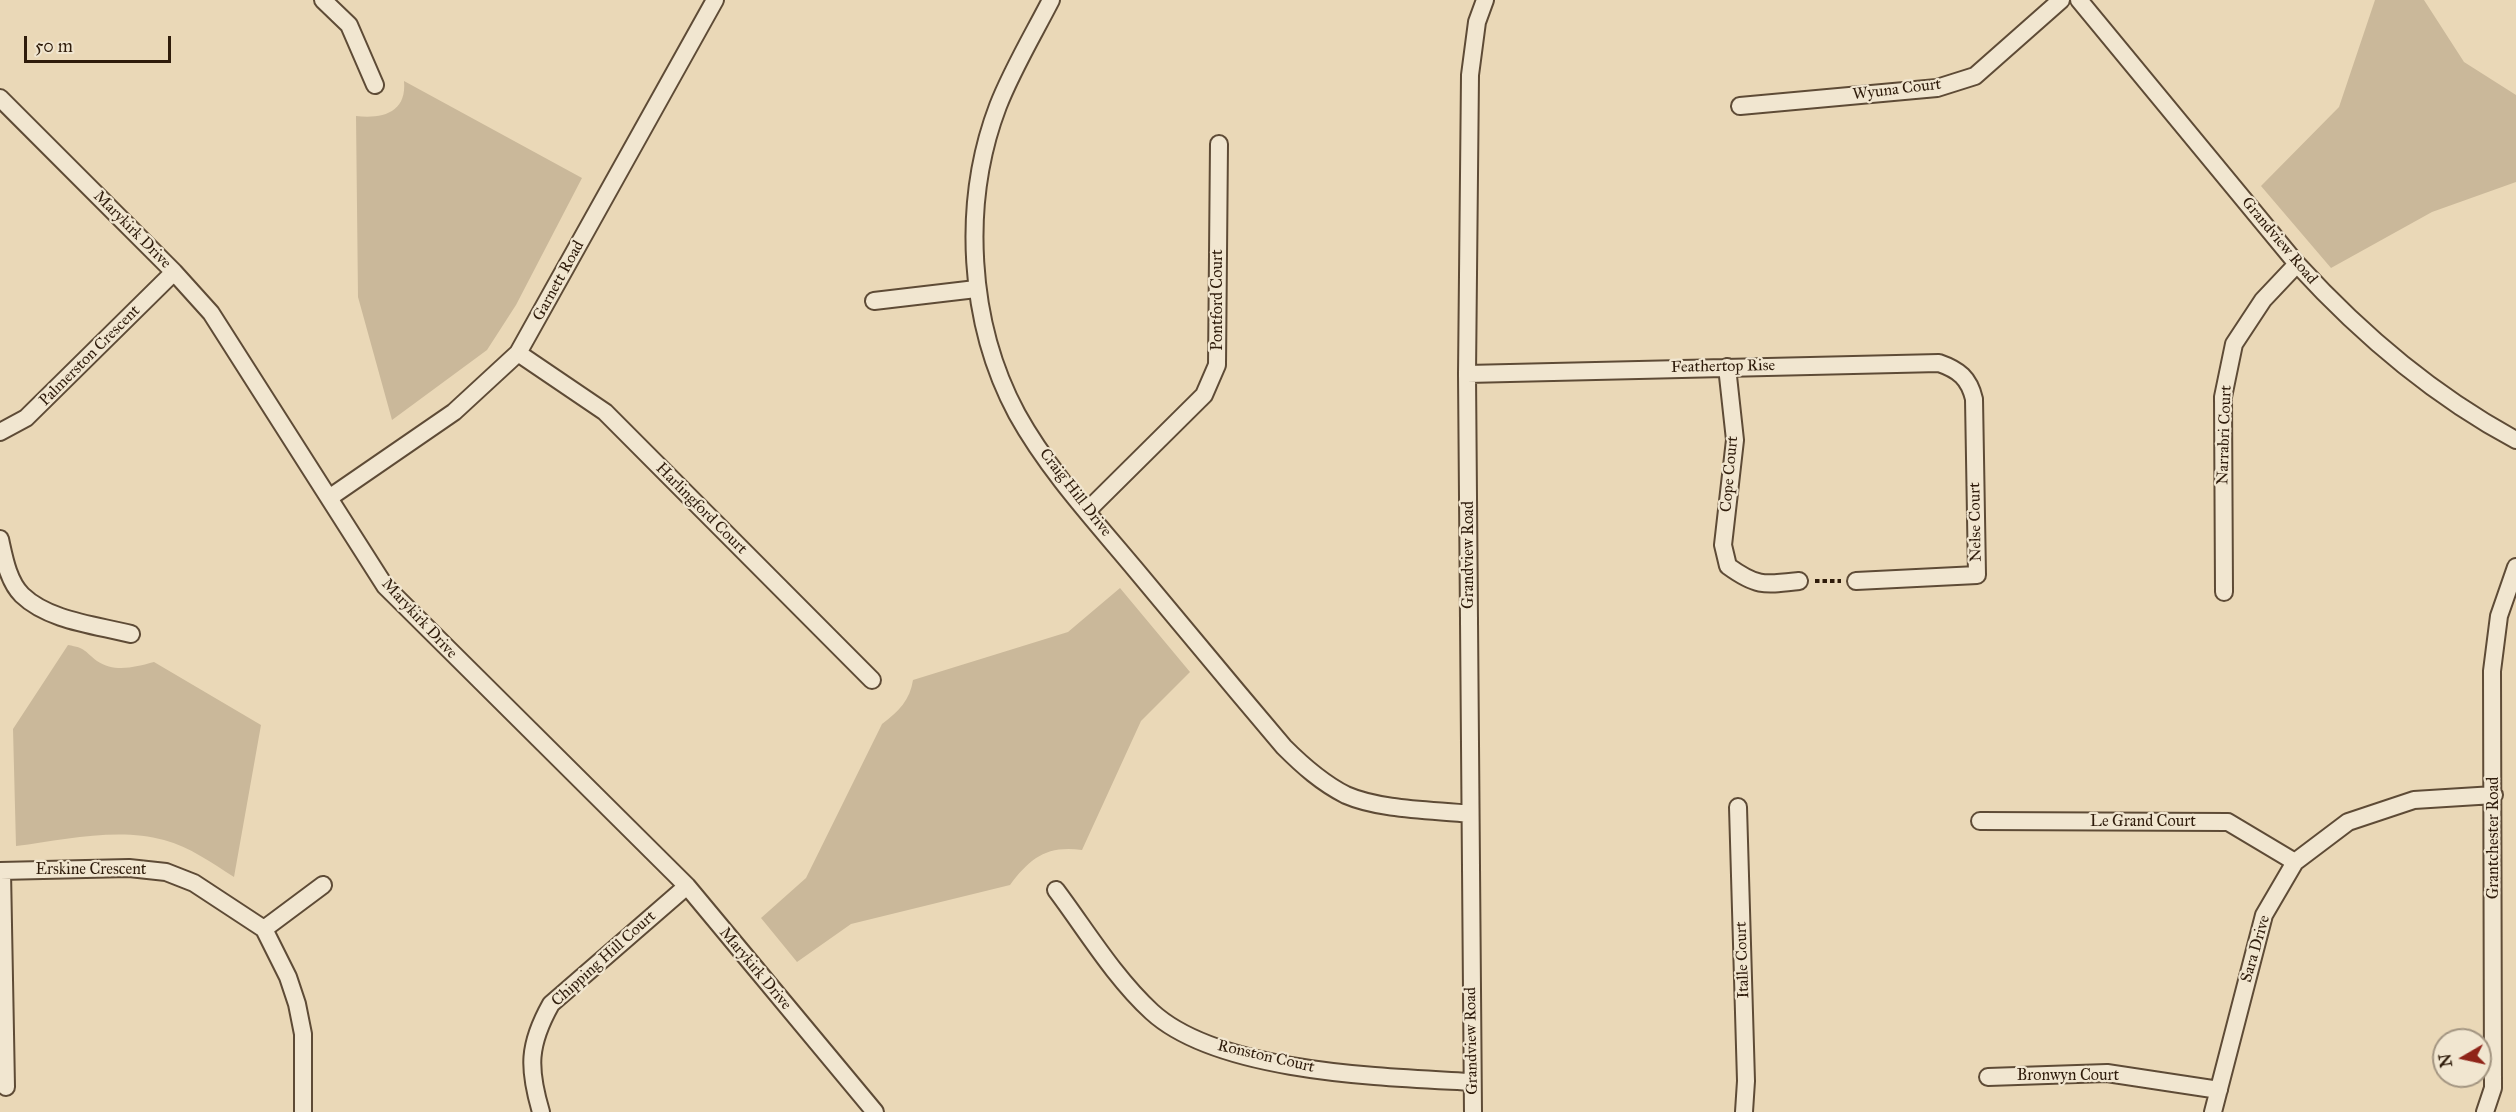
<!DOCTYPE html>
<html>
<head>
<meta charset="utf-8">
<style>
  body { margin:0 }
  #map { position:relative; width:2516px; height:1112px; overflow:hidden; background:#ead8b7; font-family:"IM FELL Great Primer",serif }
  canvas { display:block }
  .north { position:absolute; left:2432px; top:1028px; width:60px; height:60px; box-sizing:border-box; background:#f1e6d0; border:2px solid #a39581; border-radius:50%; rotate:261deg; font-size:16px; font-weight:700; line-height:24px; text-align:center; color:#2f1c0b }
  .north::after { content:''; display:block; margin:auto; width:21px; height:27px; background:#8f2418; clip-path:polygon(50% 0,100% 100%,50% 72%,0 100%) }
  .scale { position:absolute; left:24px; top:36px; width:147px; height:27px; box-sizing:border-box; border:3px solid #2f1c0b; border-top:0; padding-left:8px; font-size:18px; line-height:21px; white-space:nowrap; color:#2f1c0b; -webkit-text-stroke:4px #f1e6d0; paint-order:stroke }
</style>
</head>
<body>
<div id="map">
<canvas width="2516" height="1112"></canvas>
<div class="north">N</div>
<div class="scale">50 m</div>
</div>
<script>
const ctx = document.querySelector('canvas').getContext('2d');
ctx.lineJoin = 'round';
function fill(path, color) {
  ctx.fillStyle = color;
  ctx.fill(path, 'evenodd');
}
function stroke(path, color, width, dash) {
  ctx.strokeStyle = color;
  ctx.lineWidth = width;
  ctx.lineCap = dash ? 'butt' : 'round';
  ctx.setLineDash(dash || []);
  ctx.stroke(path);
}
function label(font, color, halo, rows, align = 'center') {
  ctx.font = font + ' "IM FELL Great Primer",serif';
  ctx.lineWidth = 4.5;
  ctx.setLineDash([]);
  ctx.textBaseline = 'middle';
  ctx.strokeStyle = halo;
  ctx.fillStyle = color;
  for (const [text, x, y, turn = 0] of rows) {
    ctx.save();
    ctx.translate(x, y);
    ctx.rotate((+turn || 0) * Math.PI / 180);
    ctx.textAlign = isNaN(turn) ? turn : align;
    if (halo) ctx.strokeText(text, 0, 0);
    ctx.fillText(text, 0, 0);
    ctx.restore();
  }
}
fill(new Path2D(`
  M2375,0H2424L2464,62L2516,95V182L2432,212L2331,268L2261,186L2339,107Z
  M404,81L582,178L516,305L487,350L392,420L358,297L356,116C382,119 407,113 404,81Z
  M1120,588L1190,672L1141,721L1082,850C1047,845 1030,858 1010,885L851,924L797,962L761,918L806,878L882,724C899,711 910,700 913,680L1068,632Z
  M68,645C86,648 84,651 97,661C115,673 135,667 154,662L261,725L234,877C212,863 190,847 164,840C118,827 63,840 16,846L13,729Z`), '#cab89a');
const street = new Path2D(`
  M323,0L349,25L375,85
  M1051,0C1033,35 1012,70 998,106C961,203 968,323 1017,414C1048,470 1094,520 1135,569C1185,629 1234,688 1284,747C1303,766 1322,783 1346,795C1380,810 1433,810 1470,814
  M2079,0L2297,264C2361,334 2432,395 2516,440
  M0,98L174,272L211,313L385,586L687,886L875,1112
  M1740,106L1937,88L1975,76L2061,0
  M874,301L976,289
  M518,353L605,412L872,680
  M1727,367L1735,440L1723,545L1728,566C1757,587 1764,585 1799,581
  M1467,374L1939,363C1959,370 1969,378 1974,399L1977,575L1856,581
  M0,432L26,418L174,272
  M329,498L454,412L518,353L715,0
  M1087,511L1204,395L1217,365L1219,144
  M0,539C4,557 8,581 22,595C49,621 96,625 131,634
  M2224,592L2223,397L2234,344L2263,300L2297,264
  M1738,807L1746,1081L1744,1112
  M1980,821L2228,822L2295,862
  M0,871L129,868L166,872L194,883L264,929L288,977L297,1004L303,1034V1112
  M2,871L6,1087
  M1056,890C1086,930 1114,977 1152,1012C1219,1073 1384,1077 1472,1082
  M264,929L323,885
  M1988,1077L2107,1073L2219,1090
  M541,1112C528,1068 528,1045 551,1004L687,886
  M1473,1112L1467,374L1470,75L1477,22L1485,0
  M2213,1112L2264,915L2295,862L2348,822L2414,800L2494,795
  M2485,1112L2493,1088L2492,671L2499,616L2516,567`);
stroke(street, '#5e4b36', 20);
stroke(new Path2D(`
  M1815,581H1841`), '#2f1c0b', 4, [4.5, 3]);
stroke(street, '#f1e6d0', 16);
label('16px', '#2f1c0b', '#f1e6d0', [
  ["Wyuna Court",1897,90,-7],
  ["Marykirk Drive",132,230,45],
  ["Grandview Road",2279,241,50],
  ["Garnett Road",559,281,-61],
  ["Pontford Court",1218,300,-90],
  ["Palmerston Crescent",90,356,-45],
  ["Feathertop Rise",1723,367,-1],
  ["Narrabri Court",2225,435,-88],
  ["Cope Court",1730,474,-85],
  ["Craig Hill Drive",1075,493,52],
  ["Harlingford Court",701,509,45],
  ["Nelse Court",1976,522,-91],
  ["Grandview Road",1469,555,-90],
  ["Marykirk Drive",419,619,47],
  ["Le Grand Court",2143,822],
  ["Grantchester Road",2494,838,-90],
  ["Erskine Crescent",91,870],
  ["Sara Drive",2256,949,-74],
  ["Chipping Hill Court",604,959,-42],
  ["Italle Court",1743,960,-92],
  ["Marykirk Drive",755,969,50],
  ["Grandview Road",1472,1041,-91],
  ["Ronston Court",1266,1057,13],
  ["Bronwyn Court",2068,1076]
]);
</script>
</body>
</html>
